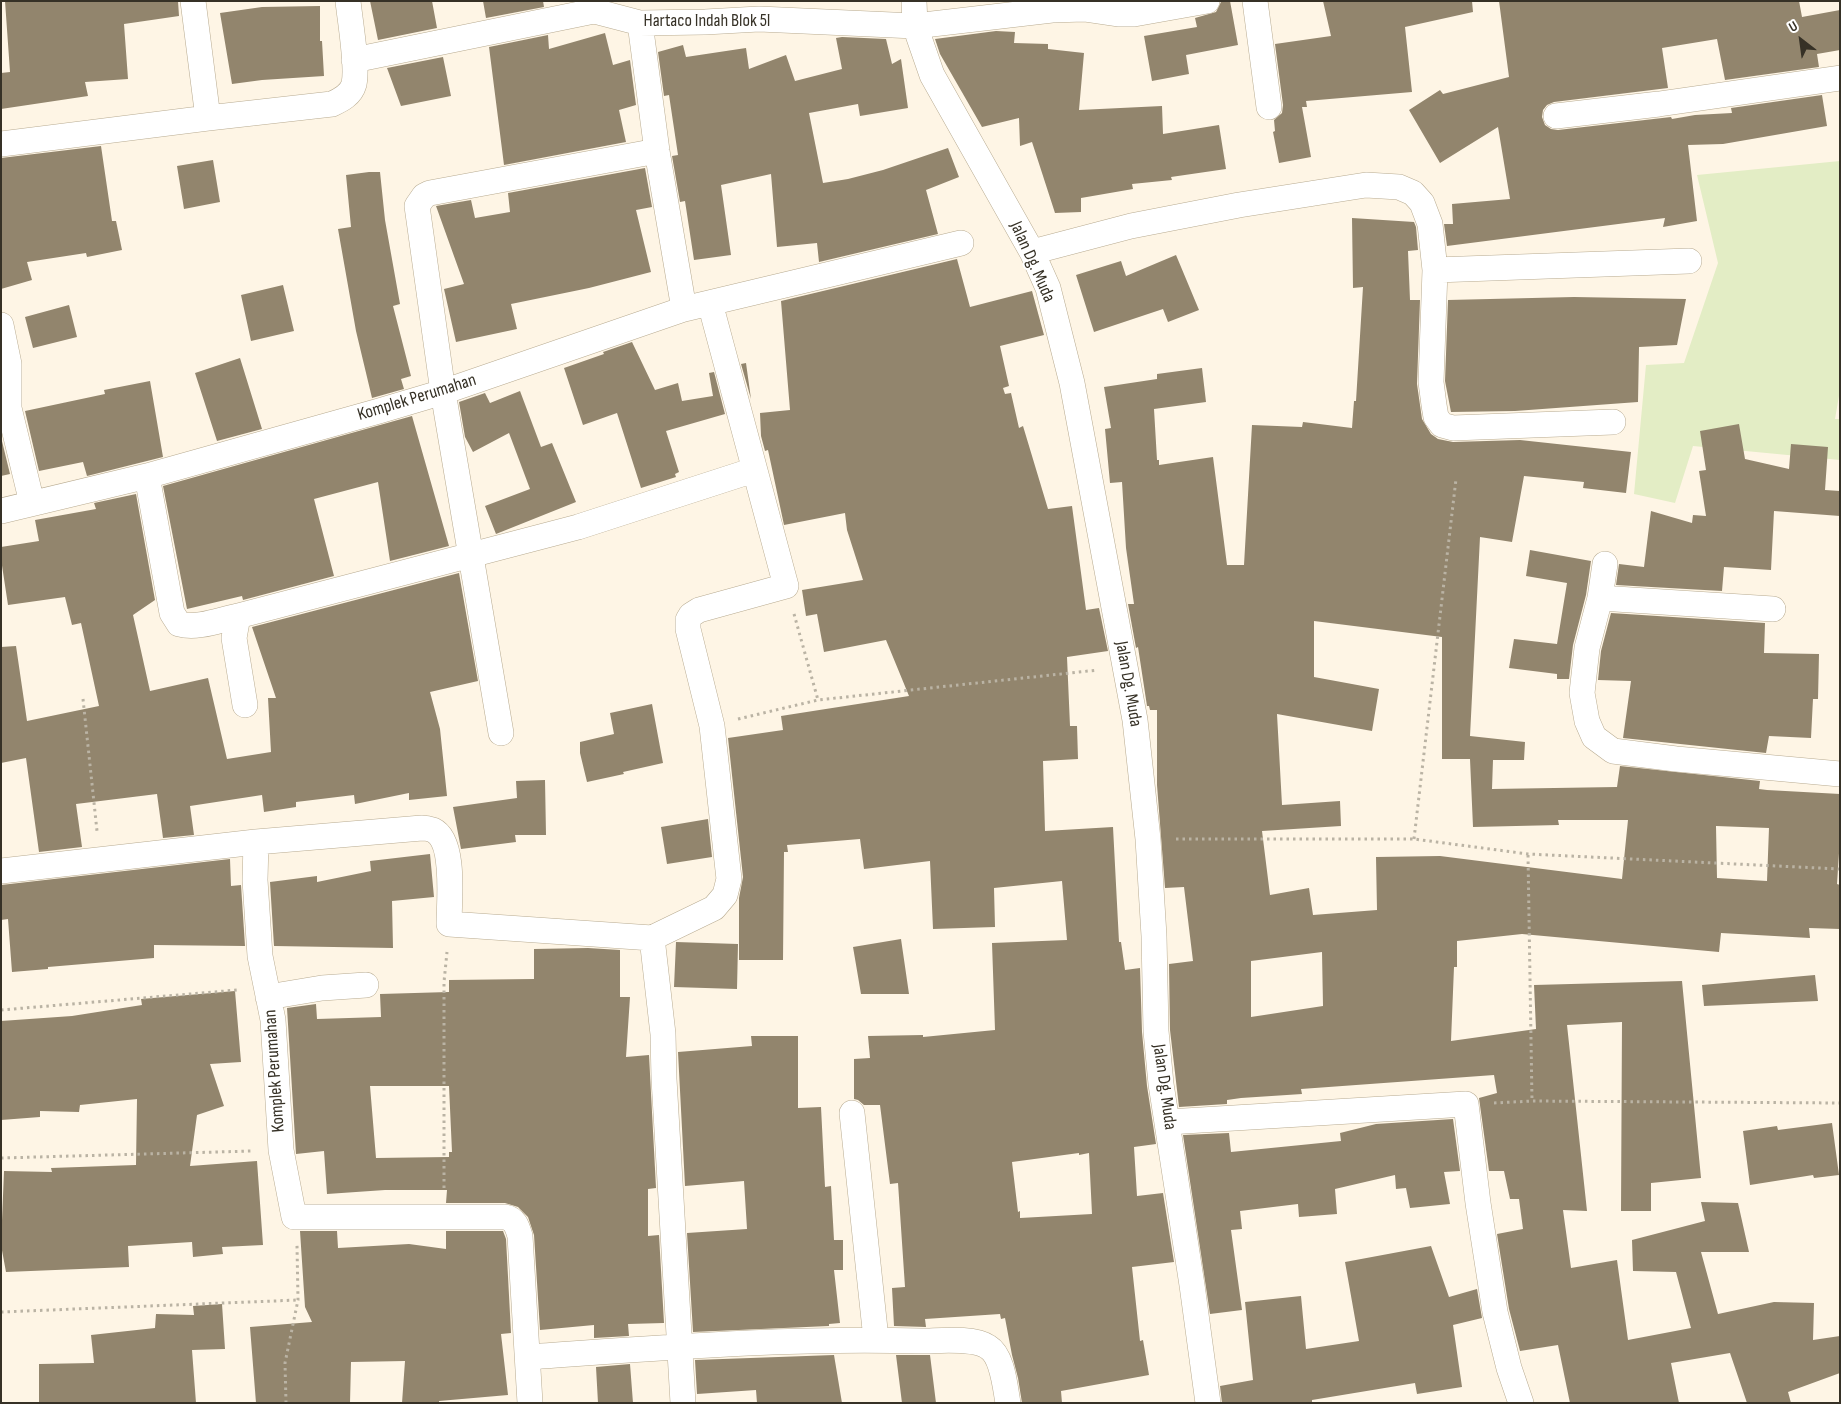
<!DOCTYPE html>
<html>
<head>
<meta charset="utf-8">
<style>
  body { margin:0 }
  #map { position:relative; width:1841px; height:1404px; overflow:hidden; background:#fef5e5; font-family:"Sofia Sans Condensed",sans-serif }
  canvas { display:block }
  .frame { position:absolute; inset:0; border:2px solid #363126; pointer-events:none }
  .north { position:absolute; left:1776px; top:15px; width:50px; height:50px; -webkit-text-stroke:4px #fff; paint-order:stroke; rotate:330deg; font-size:14px; font-weight:700; line-height:20px; text-align:center; color:#363126 }
  .north::after { content:''; display:block; margin:auto; width:18px; height:22px; background:#363126; clip-path:polygon(50% 0,100% 100%,50% 72%,0 100%) }
</style>
</head>
<body>
<div id="map">
<canvas width="1841" height="1404"></canvas>
<div class="frame"></div>
<div class="north">U</div>
</div>
<script>
const ctx = document.querySelector('canvas').getContext('2d');
ctx.lineJoin = 'round';
function fill(path, color) {
  ctx.fillStyle = color;
  ctx.fill(path, 'evenodd');
}
function stroke(path, color, width, dash) {
  ctx.strokeStyle = color;
  ctx.lineWidth = width;
  ctx.lineCap = dash ? 'butt' : 'round';
  ctx.setLineDash(dash || []);
  ctx.stroke(path);
}
function label(font, color, halo, rows, align = 'center') {
  ctx.font = font + ' "Sofia Sans Condensed",sans-serif';
  ctx.lineWidth = 4;
  ctx.setLineDash([]);
  ctx.textBaseline = 'middle';
  ctx.strokeStyle = halo;
  ctx.fillStyle = color;
  for (const [text, x, y, turn = 0] of rows) {
    ctx.save();
    ctx.translate(x, y);
    ctx.rotate((+turn || 0) * Math.PI / 180);
    ctx.textAlign = isNaN(turn) ? turn : align;
    if (halo) ctx.strokeText(text, 0, 0);
    ctx.fillText(text, 0, 0);
    ctx.restore();
  }
}
fill(new Path2D(`
  M1840,161V390L1835,419H1840V460L1693,446L1675,503L1634,494L1646,365L1684,363L1718,263L1697,175Z`), '#e3edc5');
fill(new Path2D(`
  M5,1H178L179,16L124,24L128,79L85,82L88,96L1,109V73L10,72Z
  M370,1H432L437,28L378,40Z
  M483,1H543L544,7L486,18Z
  M1230,1L1238,45L1186,55L1189,74L1152,81L1144,36L1197,27L1195,18L1216,12L1221,2Z
  M1323,1H1472L1473,12L1405,27L1412,92L1306,101L1307,107H1302L1311,157L1279,163L1273,132L1275,131L1274,120L1282,113L1283,105L1275,44L1331,36Z
  M1499,1H1799L1802,17L1840,10V50L1817,54L1819,67L1725,80L1717,39L1662,48L1668,88L1554,102L1547,105L1543,110L1542,117L1545,125L1551,129L1558,130L1671,117L1672,119L1695,115L1732,113L1731,108L1822,95L1827,126L1723,144L1688,145L1697,221L1663,227L1665,218L1447,246L1444,224H1453L1452,204L1510,199L1498,127L1440,163L1409,110L1440,90L1443,94L1509,77Z
  M320,6V41H322L324,76L262,80L232,84L220,13L262,7Z
  M996,31L1015,32L1014,43L1048,44V49L1084,53L1079,110L1162,106L1163,134L1219,125L1226,169L1171,177L1172,180L1132,184L1133,189L1081,198V212L1055,213L1032,142L1020,146L1019,118L982,127L940,54L935,39Z
  M605,33L613,65L630,60L636,105L619,110L626,142L504,165L489,47L548,35L549,49Z
  M842,37L886,39L892,64L901,59L908,108L860,116L858,104L809,113L823,183L848,179L883,170L948,148L959,177L926,190L938,234L819,262L817,243L777,247L771,174L721,185L731,255L694,260L685,201L680,202L672,156L678,155L669,95L664,96L658,52L683,45L686,57L746,48L749,69L786,55L795,81L842,69L836,38Z
  M443,57L451,96L401,106L387,68Z
  M101,146L112,221H116L122,250L87,257L86,253L27,262L32,280L1,289V158Z
  M213,160L220,202L184,209L177,166Z
  M645,168L652,207L636,210L651,272L589,288L511,304L517,329L456,342L444,289L464,284L436,206L471,200L475,218L510,212L508,193Z
  M369,172H380L385,220L400,304L393,306L411,376L401,379L404,389L372,398L356,331L338,229L351,227L346,175Z
  M1352,218L1414,222L1416,227L1418,250L1408,251L1410,300H1420L1417,384L1422,419L1431,434L1438,439L1453,442L1520,440L1631,452L1626,493L1583,488L1584,482L1524,476L1512,542L1480,537L1470,736L1525,742L1524,760H1493L1492,789L1617,787L1620,766L1760,781L1759,789L1767,790L1840,794V838L1837,884L1840,885V929L1809,928L1810,938L1721,933L1719,952L1522,934L1457,941V967H1454L1451,1041L1536,1029L1534,985L1682,981L1701,1178L1651,1183V1211H1621L1622,1022L1567,1025L1587,1211L1563,1210L1571,1268L1617,1260L1628,1340L1691,1328L1676,1272L1633,1271L1632,1240L1705,1221L1701,1202L1738,1203L1749,1252H1701L1718,1314L1774,1302L1814,1303L1813,1340L1840,1336V1373L1788,1392L1791,1403H1747L1730,1353L1671,1363L1679,1403H1570L1558,1345L1520,1351L1509,1309L1497,1234L1523,1229L1519,1199H1510L1504,1171H1489L1479,1098L1497,1093L1494,1075L1301,1089L1302,1094L1241,1098L1227,1100V1104L1179,1107L1170,1030L1169,964L1193,961L1184,887L1165,888L1157,785V710H1150L1149,706H1147L1138,647L1136,648L1128,604H1134L1126,548L1122,482L1110,483L1105,429L1111,428L1104,387L1157,379V374L1202,368L1206,402L1154,409L1157,460H1159V465L1213,457L1227,565H1244L1252,425L1302,427L1303,422L1352,428L1354,401H1356L1363,287L1353,288ZM1314,621L1442,637V759H1470L1473,827L1559,825L1558,820H1628L1622,879L1440,856L1376,857L1377,910L1313,915L1309,888L1270,895L1262,831L1341,826L1340,801L1282,805L1277,714L1372,731L1379,689L1314,677ZM1716,826L1769,828L1767,881L1717,878ZM1322,952L1323,1006L1251,1017V961Z
  M1176,255L1199,310L1168,322L1163,309L1094,332L1076,275L1121,261L1126,276Z
  M957,259L970,307L1032,291L1044,335L1000,346L1009,386L1003,388L1005,394L1011,393L1019,428L1023,426L1048,509L1072,506L1086,610L1099,608L1108,651L1067,657L1070,726H1077L1078,759L1043,761L1045,831L1113,827L1119,942H1121L1125,970L1140,968L1142,1032L1147,1086L1156,1144L1134,1147L1137,1196L1163,1193L1174,1262L1132,1267L1140,1341L1143,1340L1149,1375L1061,1391L1062,1403H1022L1018,1378L1012,1355L1005,1318L1001,1319L1000,1314L925,1319L926,1327L894,1326L892,1288L905,1287L898,1183L890,1184L880,1105H864L858,1100L854,1099V1059L870,1058L868,1036L923,1035V1037L995,1030L992,943L1067,940L1062,881L994,888L995,927L933,929L930,861L864,869L860,839L787,845L788,852H784L783,960H739V898L743,877L728,738L783,730L781,716L909,696L886,640L824,652L817,614L806,616L802,590L863,580L847,530L845,513L784,525L768,450L765,451L761,436L760,413L790,410L781,301ZM1079,1153V1155L1089,1153L1092,1214L1020,1218V1211L1018,1212L1012,1162Z
  M283,285L294,331L251,341L241,295Z
  M1574,297L1686,299L1677,345L1639,347L1638,402L1515,411L1451,412L1445,381L1448,300Z
  M69,305L77,337L33,348L25,317Z
  M632,342L655,390L678,383L682,401L713,396L709,373L714,372L725,414L666,431L679,472L675,474L676,477L641,488L617,413L583,425L564,368L604,354L603,352Z
  M240,358L262,429L217,441L195,373Z
  M746,363L751,399L741,364Z
  M150,381L163,457L87,476L83,462L39,471L25,411L105,394L104,390Z
  M520,391L541,447L552,443L576,502L496,534L485,506L530,489L509,433L473,452L465,437L459,402L485,393L490,403Z
  M412,416L449,546L390,561L378,482L314,499L334,576L243,600L242,596L187,609L163,486Z
  M1739,424L1745,459L1789,469L1791,444L1828,447L1825,490L1840,491V516L1774,511L1771,570L1724,567L1722,591L1616,585L1619,564L1644,567L1651,511L1692,523L1693,515L1706,516L1699,471L1706,470L1700,431Z
  M1,437L10,474L1,476Z
  M136,494L155,600L133,615L150,691L208,678L227,759L271,752L268,698H276L252,627L459,573L478,681L430,692L440,729L447,796L409,800V793L355,804L354,795L296,802V807L264,812L262,795L190,806L194,835L163,838L157,794L76,804L82,847L39,852L26,758L1,763V647L16,646L27,721L99,706L81,623L72,625L65,597L8,605L1,559V547L39,541L35,520L96,509L94,503Z
  M1530,550L1591,561L1586,595L1573,645L1569,679H1557V674L1509,668L1514,639L1557,644L1567,583L1526,576Z
  M1611,613L1765,623L1764,653L1819,654L1818,699H1813L1811,738L1769,736L1766,753L1623,738L1631,681L1598,680L1601,651Z
  M652,704L663,763L623,772L624,774L587,782L580,753V742L614,734L610,713Z
  M545,780L546,835H515L516,842L461,849L453,807L517,798L516,781Z
  M708,819L712,857L667,864L661,827Z
  M430,854L434,897L392,901L393,948L274,946L270,882L317,876V882L371,871L370,861Z
  M230,859L231,886L241,885L245,946L154,945V958L48,967V969L12,972L8,919L1,920V885Z
  M901,939L909,994H861L853,947Z
  M676,942L738,944L737,989L674,987Z
  M588,948L620,950V997H630L626,1057L649,1055L656,1188L648,1189V1236L659,1235L664,1323L628,1324L629,1336L594,1338V1325L540,1330L534,1235L528,1217L518,1207L505,1203H446L447,1190H385L327,1194L324,1151L296,1154L287,1008L316,1004L317,1019L381,1017L380,994L449,992V980L534,979V949ZM370,1086H449L452,1152H449V1157L376,1158Z
  M1815,975L1818,1001L1704,1006L1702,985Z
  M235,991L241,1062L210,1064L224,1106L197,1115L190,1166L257,1161L263,1245L222,1247L223,1254L193,1257L192,1242L128,1246L129,1267L6,1272L1,1245L4,1171L52,1172L51,1168L136,1165L137,1099L80,1105L79,1112L40,1111V1117L1,1120V1021L72,1016L142,1005L141,999Z
  M751,1036H798V1108L821,1107L825,1187L831,1186L834,1240H843V1270H834L840,1323L829,1324V1326L693,1332L687,1233L747,1229L744,1181L685,1186L678,1052L752,1046Z
  M1453,1119L1460,1171L1444,1172L1450,1204L1410,1208L1406,1188L1396,1189L1395,1175L1335,1189L1337,1214L1299,1217L1298,1204L1240,1211L1242,1229L1231,1230L1242,1310L1210,1314L1183,1135L1229,1133L1231,1152L1341,1141L1340,1133L1376,1124Z
  M1832,1123L1839,1175L1814,1178L1813,1175L1750,1185L1743,1131L1777,1126L1778,1130Z
  M300,1231H337L338,1248L409,1244L446,1249V1231H503L506,1239L511,1333L501,1334L508,1395L439,1401V1403H402L405,1361L351,1362L350,1403H256L250,1327L312,1322L305,1307Z
  M1431,1246L1449,1297L1477,1289L1482,1318L1453,1325L1462,1387L1417,1394L1415,1383L1312,1400V1403H1222L1220,1386L1253,1380L1245,1302L1301,1296L1306,1349L1359,1341L1345,1262Z
  M222,1304L225,1349L192,1350L196,1403H39V1364L94,1363L91,1335L155,1328L156,1314L194,1315L193,1306Z
  M834,1355L842,1403H757L756,1390L697,1394L695,1360Z
  M896,1355H930L936,1403H902Z
  M630,1364L633,1403H598L596,1367Z`), '#92856d');
const street = new Path2D(`
  M193,1L208,118
  M914,1L915,26L932,75L1032,252L1048,288L1072,383L1135,720L1148,839L1154,936L1156,1031L1161,1084L1192,1285L1208,1403
  M1255,1L1269,107
  M640,23L657,151L684,309
  M354,60L594,11L640,23L705,22L759,19L915,26L1052,10L1084,9L1118,14H1134L1207,1
  M1556,116L1659,104L1840,78
  M1,144L208,118L332,104C341,100 351,95 354,84C358,66 350,21 348,1
  M1032,252L1131,226L1239,205L1366,185L1399,187L1413,193L1422,203L1430,224L1435,270L1431,382L1434,405L1436,417L1442,425L1453,428L1613,422
  M1435,270L1689,261
  M1,325L9,364V408L32,503
  M147,476L172,613L179,624C198,629 219,620 238,616L234,638L245,705
  M1,511L147,476L379,411L443,392L684,309L961,243
  M1605,564L1600,598L1587,648L1582,693L1587,721L1594,737L1613,751L1676,759L1840,774
  M1600,598L1773,609
  M238,616L578,527L754,470
  M501,733L443,392L417,206L424,196L430,193L657,151
  M256,842L255,880L260,956L273,1020L281,1150L294,1217H505C515,1219 517,1226 520,1236L530,1403
  M1,871L256,842L422,828C425,828 430,829 433,830C456,841 449,902 449,924L652,938
  M268,997L322,988L366,985
  M852,1113L876,1339
  M1168,1122L1466,1104L1478,1203L1495,1312L1509,1368L1521,1403
  M528,1357C659,1348 790,1337 921,1341C939,1341 973,1337 988,1347C1003,1356 1005,1387 1008,1403
  M683,1403L664,1079L663,1034L652,938L714,908L725,895L729,879L712,726L688,629V620L691,615L699,610L786,586L710,303`);
stroke(street, '#b8ab91', 26);
stroke(new Path2D(`
  M794,614L818,700
  M83,699L97,831
  M738,719L818,700L1098,670
  M1176,839H1414L1528,854L1840,869
  M1414,839L1456,479
  M1528,855L1532,1101
  M1,1010L237,990
  M1494,1103L1532,1101L1840,1103
  M1,1158L252,1151
  M444,1188V982L447,952
  M1,1312L298,1300
  M286,1403L285,1363L298,1300L297,1245`), '#bab3a4', 3, [2.5, 4]);
stroke(street, '#fff', 25);
label('18px', '#363126', '#fff', [
  ["Hartaco Indah Blok 5I",707,21],
  ["Jalan Dg. Muda",1032,262,66],
  ["Komplek Perumahan",417,398,-17],
  ["Jalan Dg. Muda",1128,684,80],
  ["Komplek Perumahan",275,1071,-94],
  ["Jalan Dg. Muda",1164,1087,82]
]);
</script>
</body>
</html>
